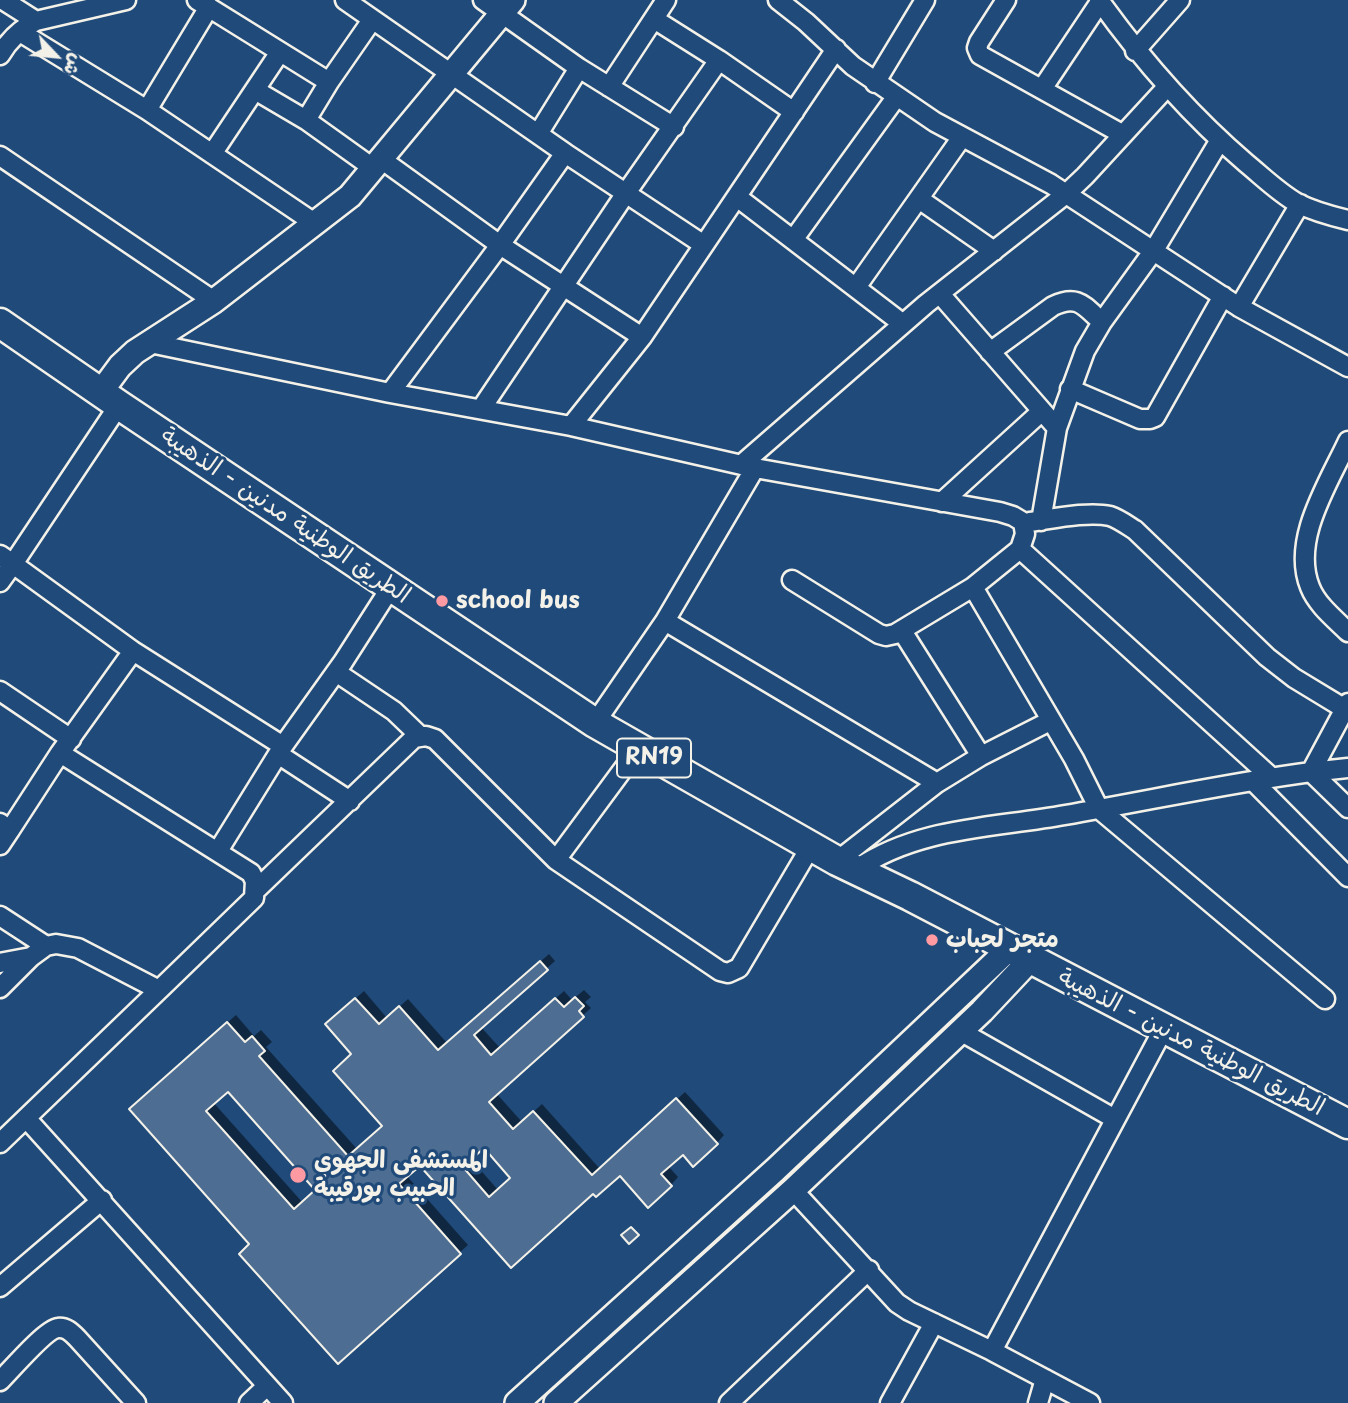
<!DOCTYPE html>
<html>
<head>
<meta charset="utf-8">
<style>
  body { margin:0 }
  #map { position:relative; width:1348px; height:1403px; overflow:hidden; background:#1f4a7a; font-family:"Playpen Sans","Playpen Sans Arabic",sans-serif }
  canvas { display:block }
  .north { position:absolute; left:21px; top:21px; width:70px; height:70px; -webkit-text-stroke:5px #1f4a7a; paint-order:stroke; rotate:116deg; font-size:19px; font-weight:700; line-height:28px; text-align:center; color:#f4f1e8 }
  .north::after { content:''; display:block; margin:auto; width:24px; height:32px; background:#f4f1e8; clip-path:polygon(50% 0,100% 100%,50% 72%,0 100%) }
</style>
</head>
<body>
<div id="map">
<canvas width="1348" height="1403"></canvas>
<div class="north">ش</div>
</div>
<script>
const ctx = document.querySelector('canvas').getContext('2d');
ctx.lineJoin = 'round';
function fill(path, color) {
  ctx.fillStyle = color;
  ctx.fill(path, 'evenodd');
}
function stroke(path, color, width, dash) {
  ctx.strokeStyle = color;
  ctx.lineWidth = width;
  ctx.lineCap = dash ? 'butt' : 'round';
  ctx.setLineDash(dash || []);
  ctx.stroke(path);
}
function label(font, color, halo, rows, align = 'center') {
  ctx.font = font + ' "Playpen Sans","Playpen Sans Arabic",sans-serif';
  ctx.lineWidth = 6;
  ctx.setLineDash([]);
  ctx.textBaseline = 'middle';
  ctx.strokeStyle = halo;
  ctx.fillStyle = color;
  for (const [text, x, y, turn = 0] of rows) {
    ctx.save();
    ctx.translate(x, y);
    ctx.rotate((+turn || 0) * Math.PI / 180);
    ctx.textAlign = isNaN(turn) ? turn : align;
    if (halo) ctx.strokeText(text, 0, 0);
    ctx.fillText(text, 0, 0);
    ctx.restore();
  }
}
fill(new Path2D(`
  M549,954L555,961L481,1027L500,1048L564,991L572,1000L584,990L591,997L585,1002L591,1008L496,1093L522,1122L542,1104L600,1169L685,1092L724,1135L717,1143L683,1153L668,1166L678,1177L671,1185L620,1174L593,1192L511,1265L420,1163L406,1175L468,1245L338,1362L252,1244L139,1101L236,1015L254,1036L261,1030L272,1042L266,1047L357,1149L384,1125L335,1017L364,991L387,1018L408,999L447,1043ZM228,1089L317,1190L303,1203L213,1102ZM484,1146L512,1177L498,1190L470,1158Z`), '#0007');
const building = new Path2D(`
  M540,961L548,970L474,1035L491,1055L555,998L564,1007L575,997L584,1006L579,1011L584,1017L489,1102L513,1129L533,1111L592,1175L676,1098L718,1144L693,1167L683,1155L661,1174L672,1186L648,1208L620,1176L596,1197L593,1194L511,1268L420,1166L399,1184L461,1254L338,1364L239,1254L249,1244L129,1109L227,1022L245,1042L252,1036L265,1051L259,1056L348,1156L382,1126L333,1071L351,1054L325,1024L355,998L379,1024L399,1006L438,1050ZM228,1092L315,1190L294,1209L206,1111ZM484,1148L510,1178L489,1197L463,1167Z
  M631,1227L639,1235L629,1244L621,1235Z`);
fill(building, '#4d6e92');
stroke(building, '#f4f1e8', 2);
const minor = new Path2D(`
  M3,0L36,21
  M197,0L329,82L306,120
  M345,0L565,153L704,245
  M483,0L579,68L674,127
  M778,0L806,22L853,66L935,122L1051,184L1239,307L1348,367
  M1006,0L979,42L977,48L980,55L1122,134
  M1099,0C1142,60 1190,115 1246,163C1263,177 1278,192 1297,203C1313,211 1331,216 1348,220
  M654,19L719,60L794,112
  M20,32L147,110L316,224
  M1135,51L1180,0
  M0,55C9,40 20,29 36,21L126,0
  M329,82L372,20
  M875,83L925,0
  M609,87L666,0
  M1042,89L1100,2
  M255,90L306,120L373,168
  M147,110L209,7
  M538,134L579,68
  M212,154L280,52
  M0,156L214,301
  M381,159L500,245L642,337
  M737,197L903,324
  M919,199L994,251
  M793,240L897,96
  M857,286L962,137
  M940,294L1057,428
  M1239,307L1300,204
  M150,343L390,393L571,426L755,468L1000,512L1013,516L1023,522L1025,534L1020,549L973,587L895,634L886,636L879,634L792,580
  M990,352L1053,306C1078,294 1084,306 1102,322
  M1070,389L1140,419H1150L1155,417L1223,296
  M390,393L500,245L565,153
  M119,405L13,564L133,651L283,746L343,662L391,587
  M481,409L626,193L719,60
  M571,426L642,337L836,49
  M1348,441C1328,484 1291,540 1310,587C1317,605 1335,619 1348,632
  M741,465L926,304L1066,194L1085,176L1167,87
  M942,502L1042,411
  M1041,521L1057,428L1085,351L1102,322L1154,250L1220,140
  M1030,522C1052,519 1088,511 1110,516C1119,519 1127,525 1135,530L1267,657L1294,678L1345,709
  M1020,549L1271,777
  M0,555L13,564L0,582
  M973,587L1074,759L1099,809L1325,999
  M665,621L937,783
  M902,631L981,756
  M336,672L394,711L420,736
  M0,691L71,739
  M595,723L665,621L755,468
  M278,754L350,801
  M1311,772L1348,808
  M1311,772L1348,768
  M1253,781L1348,877
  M0,823L10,830L60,753L133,651
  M0,845L10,830
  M218,851L283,746
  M556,860L638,749
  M837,861L937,783L981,756L1050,721
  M857,869C918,827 994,828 1065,815C1147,801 1228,783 1311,772L1348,703
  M256,890L414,738L426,736L435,739L556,860L720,971L728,973L739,968L811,846
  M0,916L46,946
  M0,963L31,957L46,946L56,944L78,948L159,990L254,898L255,881L251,873L60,753
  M0,988L31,957
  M960,1031L1115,1119
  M26,1118L283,1403
  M0,1143L159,990
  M793,1190L897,1303L909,1311L992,1351L1090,1403
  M0,1287L102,1200
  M992,1351L1164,1028
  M0,1381C10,1371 46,1329 58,1328C66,1327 71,1332 77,1338L136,1403
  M249,1403L267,1386
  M729,1403L869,1270
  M890,1403L934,1323
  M1038,1403L1045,1379`);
const tertiary = new Path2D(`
  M100,393L120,366L135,352L214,301L350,196L513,0
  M517,1403L775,1170L1009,949
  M556,1403L793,1190L982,1011L1030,960`);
const primary = new Path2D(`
  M0,323L119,405L595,723L837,861L910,896L1348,1124`);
stroke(minor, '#f4f1e8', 23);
stroke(tertiary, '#f4f1e8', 28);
stroke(primary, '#f4f1e8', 33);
stroke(minor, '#1f4a7a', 18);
stroke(tertiary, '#1f4a7a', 23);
stroke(primary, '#1f4a7a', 28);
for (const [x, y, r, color] of [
  [442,601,7,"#ff9aa2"],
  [932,940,7,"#ff9aa2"],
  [298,1175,9,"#ff9aa2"]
]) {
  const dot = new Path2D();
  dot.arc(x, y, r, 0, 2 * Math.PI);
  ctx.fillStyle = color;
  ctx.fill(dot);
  stroke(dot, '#1f4a7a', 2.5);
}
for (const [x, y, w] of [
  [654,758,74]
]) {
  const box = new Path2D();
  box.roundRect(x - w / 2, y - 19.5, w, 39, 5);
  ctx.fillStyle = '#1f4a7a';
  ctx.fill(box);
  stroke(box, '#f4f1e8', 2);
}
label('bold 23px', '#f4f1e8', null, [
  ["RN19",654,758]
]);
label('24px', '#f4f1e8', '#1f4a7a', [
  ["الطريق الوطنية مدنين - الذهيبة",285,516,34],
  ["الطريق الوطنية مدنين - الذهيبة",1191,1043,27]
]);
label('bold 24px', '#f4f1e8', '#1f4a7a', [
  ["school bus",456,601],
  ["متجر لحباب",946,940],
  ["المستشفى الجهوي",314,1161],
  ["الحبيب بورقيبة",314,1189]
], 'left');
</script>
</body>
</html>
